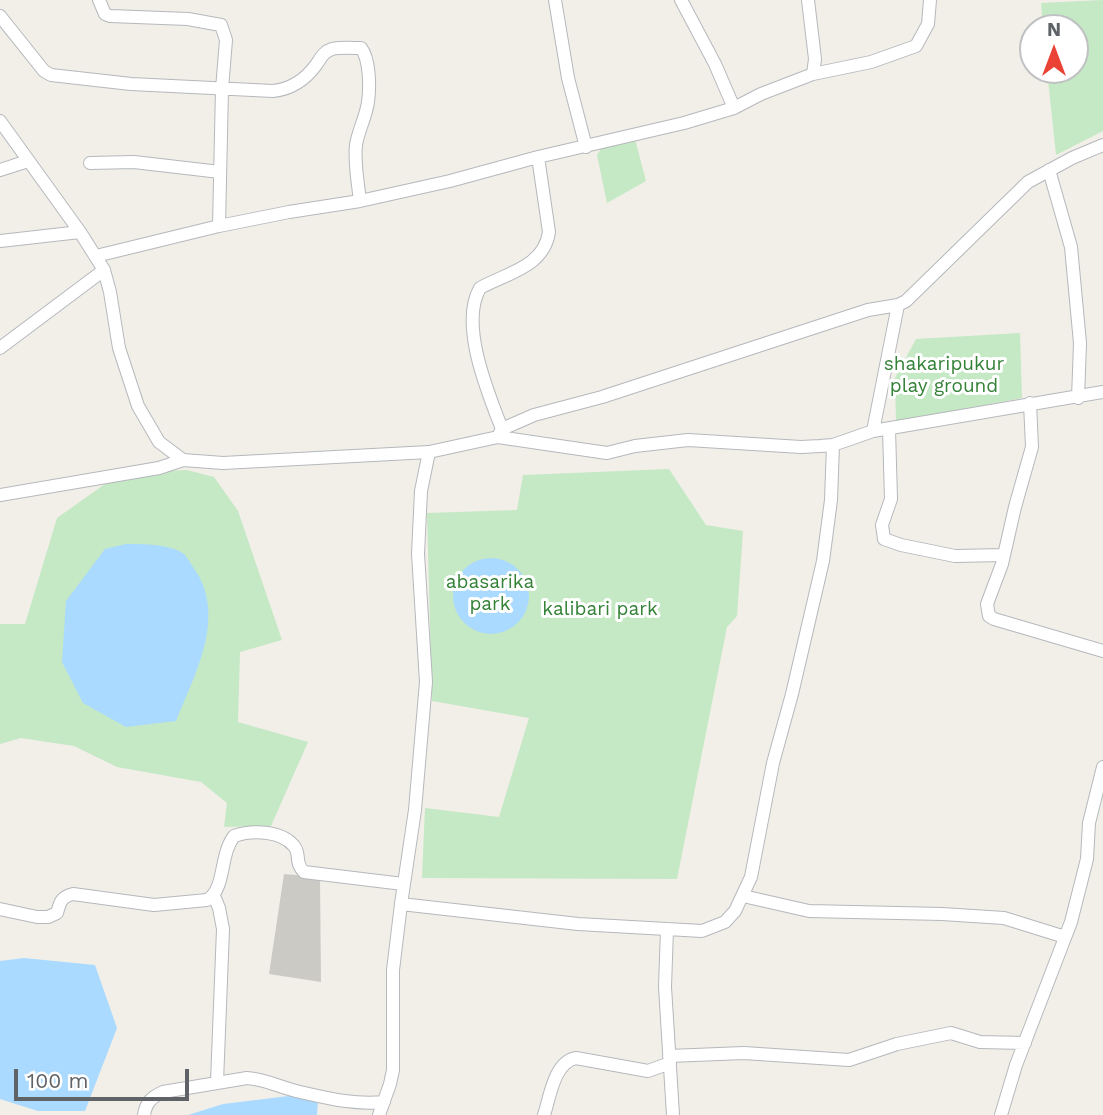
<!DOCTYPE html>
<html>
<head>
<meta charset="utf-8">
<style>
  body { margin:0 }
  #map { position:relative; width:1103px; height:1115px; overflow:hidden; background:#f1efe8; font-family:"Work Sans",sans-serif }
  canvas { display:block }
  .north { position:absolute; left:1019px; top:14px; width:70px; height:70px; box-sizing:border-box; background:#fff; border:2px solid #bfc1c3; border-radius:50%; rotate:0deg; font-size:19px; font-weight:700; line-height:28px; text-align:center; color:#5f6368 }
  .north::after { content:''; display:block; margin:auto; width:24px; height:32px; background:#ea4335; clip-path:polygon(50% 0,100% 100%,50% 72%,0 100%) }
  .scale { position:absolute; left:14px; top:1069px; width:175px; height:32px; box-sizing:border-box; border:4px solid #5f6368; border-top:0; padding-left:9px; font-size:21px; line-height:24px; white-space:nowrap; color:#5f6368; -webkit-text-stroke:5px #fff; paint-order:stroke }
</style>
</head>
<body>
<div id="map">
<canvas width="1103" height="1115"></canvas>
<div class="north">N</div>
<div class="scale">100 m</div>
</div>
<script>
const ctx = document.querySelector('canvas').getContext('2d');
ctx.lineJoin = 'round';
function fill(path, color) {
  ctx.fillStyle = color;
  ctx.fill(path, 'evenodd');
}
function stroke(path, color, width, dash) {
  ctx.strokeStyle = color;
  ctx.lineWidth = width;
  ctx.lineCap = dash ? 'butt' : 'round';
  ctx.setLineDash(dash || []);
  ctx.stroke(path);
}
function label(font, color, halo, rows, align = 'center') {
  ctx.font = font + ' "Work Sans",sans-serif';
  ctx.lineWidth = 6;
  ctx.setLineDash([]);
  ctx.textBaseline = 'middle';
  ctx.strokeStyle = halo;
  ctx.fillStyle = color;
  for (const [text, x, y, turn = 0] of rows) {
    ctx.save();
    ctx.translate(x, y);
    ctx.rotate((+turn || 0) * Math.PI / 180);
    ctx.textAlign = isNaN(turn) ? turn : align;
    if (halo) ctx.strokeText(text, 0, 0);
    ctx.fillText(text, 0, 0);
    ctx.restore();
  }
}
fill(new Path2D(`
  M1103,0V131L1056,155L1047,70H1075V28H1043L1041,3Z
  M635,139L646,181L607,203L597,155L604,144Z
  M1020,333L1022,398L896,422L895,378L916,339Z
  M129,467L145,472L187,470L214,477L238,511L282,640L240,652L238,722L308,742L271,826L224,827L227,803L201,782L117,767L74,746L21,738L0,744V624H25L57,518Z
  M669,469L706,525L743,531L737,616L727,627L677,879L422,878L425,808L499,817L529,718L432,701L427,513L517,510L523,475Z`), '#c5e8c5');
fill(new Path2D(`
  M126,544C141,544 171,544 184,554C187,557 191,564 193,567C228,615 195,674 176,721L126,727L83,703L62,662L66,601L105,549Z
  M453 596a38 38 0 1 1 76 0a38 38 0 1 1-76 0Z
  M24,958L95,965L117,1028L85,1111H38L0,1099V961Z
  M297,1095L318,1100L317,1115H188L223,1104Z`), '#aadaff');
fill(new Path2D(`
  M284,874L320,877L321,982L269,974Z`), '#cccac5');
const minor = new Path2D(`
  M99,0L105,14L110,16L188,19L221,25L226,40L222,89L219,226
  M555,0L568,78L586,147
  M681,0L715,64L734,108
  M808,0L815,59L813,74
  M0,16L44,71L51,75L131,84L273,91C292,89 305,80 316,65C321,58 323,52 332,49C341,47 352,48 361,48C370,59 370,88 368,102C366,117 358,131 356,145C354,163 358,183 360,201
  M0,121L80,232L104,270L110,292L119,348L138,406L159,442L183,460L223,463L429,452L498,437L607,453L635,446L688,440L801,447L820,446L833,445L873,431L1103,392
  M90,163L134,162L220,172
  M0,170L28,161
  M1049,170L1071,247L1080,343L1078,398
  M0,241L80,232
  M96,256L219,226L289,212L360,201L450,181L538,157L684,123L734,108L761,94L813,74L871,62L916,46L928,24L930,0
  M0,348L104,270
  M1030,403L1032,447L1015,507L1002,564L987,604L989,616L994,619L1103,651
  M502,429C488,393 459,324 480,288C507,273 544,267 549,232L538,157
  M889,429L891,499L882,525L884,539L901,545L955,556L1004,555
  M873,431L898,305L906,301L1028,182L1072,158L1103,145
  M498,437L502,429L534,415L602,397L868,310L898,305
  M429,452L421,491L418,554L426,682L415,810L401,904L578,924L702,931L725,922L735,911L751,877L773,763L792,694L823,561L831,500L833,445
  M0,495L159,468L183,460
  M214,896L219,908L223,929L217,1082
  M743,896L809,911L942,914L1004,918L1065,937
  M0,909L37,917H48L57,913C60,902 61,897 73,894L154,905L207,900C226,889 219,856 234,836C251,830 281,830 294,846C301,854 294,862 304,872L403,884
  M667,929L665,987L673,1115
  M669,1056L744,1053L849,1060L897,1044L951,1033L980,1042L1025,1043
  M144,1115C146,1102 152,1097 163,1092L247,1078C265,1079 279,1087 296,1091C327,1098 352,1105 384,1102
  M379,1115L390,1084L393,1070V970L401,904
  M544,1115C550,1097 554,1062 576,1058L648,1071L670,1063
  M1001,1115L1016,1065L1071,922L1087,859L1089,823L1103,767`);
stroke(minor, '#b5b8bc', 14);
stroke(minor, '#fff', 12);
label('19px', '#348238', '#fff', [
  ["shakaripukur",944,364],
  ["play ground",944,386],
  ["abasarika",490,582],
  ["park",490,604],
  ["kalibari park",600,609]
]);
</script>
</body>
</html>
